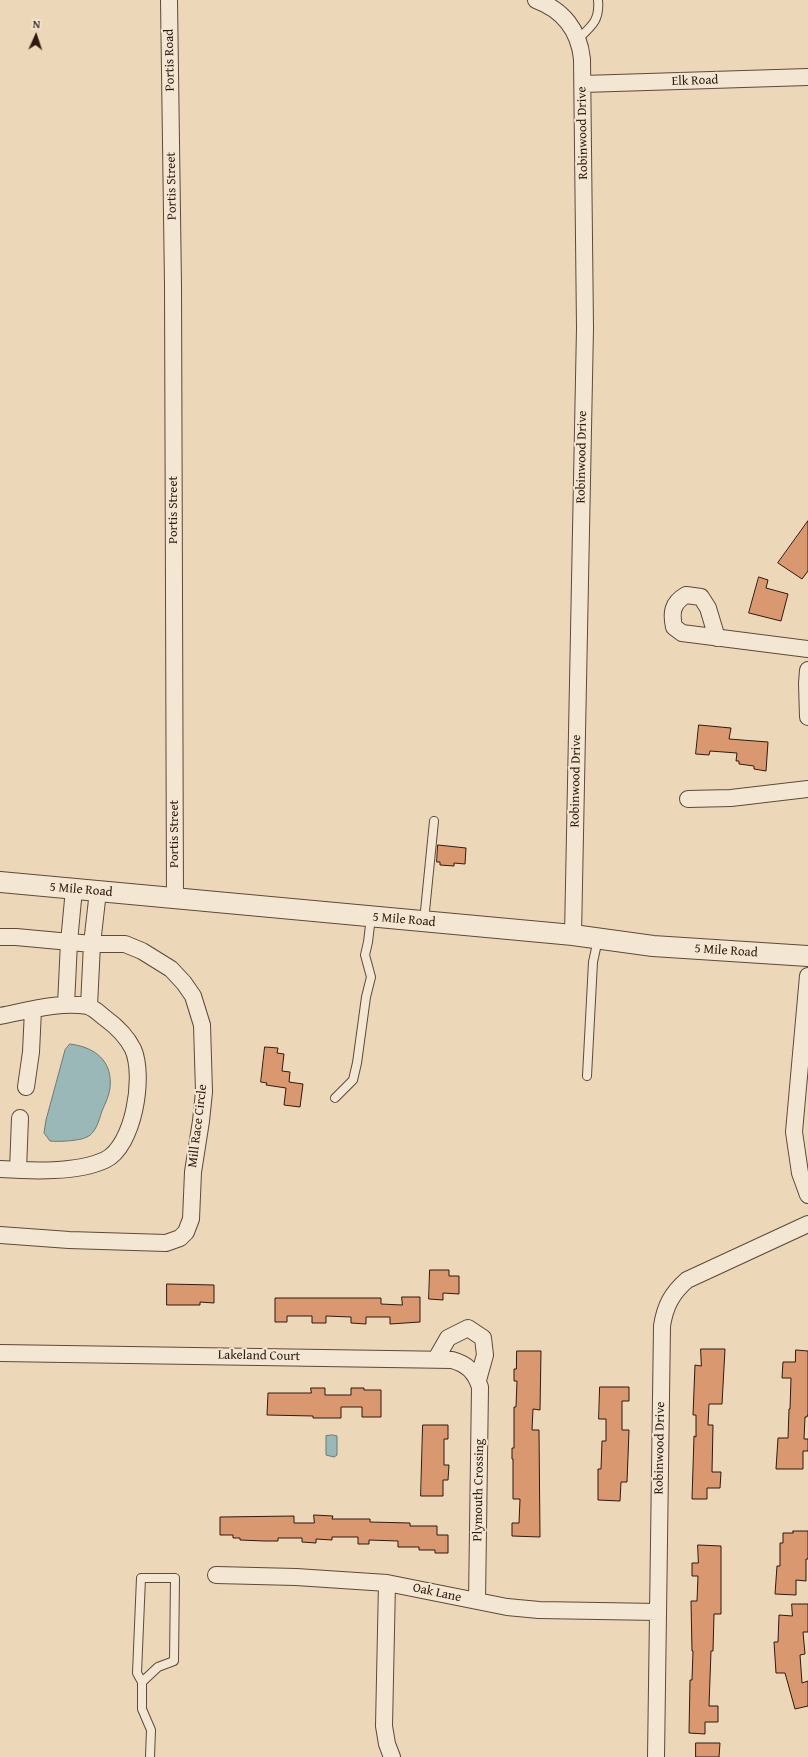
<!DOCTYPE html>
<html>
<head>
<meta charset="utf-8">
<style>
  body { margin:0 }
  #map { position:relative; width:808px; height:1757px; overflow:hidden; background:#ecd8b9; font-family:"Gentium Book Plus",serif }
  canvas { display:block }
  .north { position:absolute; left:16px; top:16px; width:40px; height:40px; -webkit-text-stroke:3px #f3e6d2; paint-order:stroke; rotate:3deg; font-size:11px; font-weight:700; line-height:16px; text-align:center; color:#30190f }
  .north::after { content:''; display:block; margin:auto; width:14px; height:18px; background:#30190f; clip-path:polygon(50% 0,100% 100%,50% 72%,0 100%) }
</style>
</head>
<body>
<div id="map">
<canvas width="808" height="1757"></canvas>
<div class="north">N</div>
</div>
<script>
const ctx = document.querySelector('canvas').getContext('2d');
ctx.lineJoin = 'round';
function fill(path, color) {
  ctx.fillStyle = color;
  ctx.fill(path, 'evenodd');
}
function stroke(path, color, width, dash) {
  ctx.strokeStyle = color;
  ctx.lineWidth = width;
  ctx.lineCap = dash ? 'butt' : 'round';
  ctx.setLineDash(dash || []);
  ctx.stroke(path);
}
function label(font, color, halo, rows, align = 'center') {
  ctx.font = font + ' "Gentium Book Plus",serif';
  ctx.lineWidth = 4;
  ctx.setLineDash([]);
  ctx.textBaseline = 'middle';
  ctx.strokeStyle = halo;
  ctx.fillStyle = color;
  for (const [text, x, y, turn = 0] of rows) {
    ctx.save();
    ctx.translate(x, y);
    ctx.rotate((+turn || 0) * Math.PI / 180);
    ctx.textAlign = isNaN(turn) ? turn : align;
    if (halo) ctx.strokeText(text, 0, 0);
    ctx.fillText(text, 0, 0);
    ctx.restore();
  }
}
const water = new Path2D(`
  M70,1044C95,1047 113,1061 110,1088C109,1096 105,1104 102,1111C99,1120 96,1133 87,1137C80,1141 57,1142 50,1141L44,1133L46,1120L65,1050Z
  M333,1435L337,1436V1455L334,1457L326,1455V1436Z`);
fill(water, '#9ab8b7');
stroke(water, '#707874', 1);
const building = new Path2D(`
  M808,521V571L802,579L778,563Z
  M759,577L768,580L766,588L788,594L781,621L749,613Z
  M699,725L731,728L729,739L768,742L766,771L754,769V766L739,764V761H736L737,753L710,751L709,755L696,754Z
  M438,845L466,848L465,864L454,863V866L440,865V862H437Z
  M265,1047L278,1048L277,1053L284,1054L282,1071L290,1072L289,1082L303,1084L300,1107L284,1105L286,1088L266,1085L267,1083L261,1082Z
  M430,1270H449V1276H459V1294L443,1293V1300L429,1299Z
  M167,1284L214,1285V1303L200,1302V1305H167Z
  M402,1297H420V1322L390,1324V1317H366V1324L351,1323V1317L326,1316V1323H312V1316H287V1322H275V1298H381V1304L402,1305Z
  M701,1349H725L722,1404H709L708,1425H713L712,1472H721L720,1488H707V1499H692L694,1436L696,1437V1415H693L695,1365L701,1366Z
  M796,1350L808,1351V1414L807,1417H805L804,1439H808V1451H803V1469H776L778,1438H788L789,1409H790L791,1378H782L783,1362H795Z
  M517,1351H541L540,1410L533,1409L532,1430H539L540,1537L512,1536V1523H519L520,1499H513V1459H512V1448H514V1407H516L517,1381H514V1369H516Z
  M600,1387H629V1401H622V1430H629L628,1457L627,1482H621L620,1501L598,1500V1469H601L602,1441H606V1419H599Z
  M311,1388H325V1395H351V1388H364V1390H381V1417H362V1407H341V1418H313V1416L267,1415L268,1393H311Z
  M423,1425H448V1439H444V1465H449L448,1480H443V1496H421Z
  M314,1515L333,1516L332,1519H370V1522L410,1523V1526H437V1535H448V1553H435V1550H419V1547H398V1541L369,1540V1544H358V1537H332V1540L316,1539V1543L302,1542V1538H278V1541H264L240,1540V1538H233V1535H220V1517L294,1516V1523H314Z
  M793,1531H808V1559H806V1581L796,1580V1595L775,1594L777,1566H780V1543H783V1533H793Z
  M698,1545L721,1546V1614H714L713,1651H711L709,1706H718V1722H705V1734L689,1733L690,1680H692L693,1651H692L691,1601H697L698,1576H692V1563H698Z
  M792,1604H808V1632H803L805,1654L800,1655L802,1683L808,1681V1706L795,1709L785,1673H776L774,1642H778L779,1615L792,1616Z
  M696,1743H720L719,1757H696Z`);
fill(building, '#d99870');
stroke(building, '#30190f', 1);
const service = new Path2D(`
  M578,39C592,26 600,20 598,0
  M424,921L434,821
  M587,1076L593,962L598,939
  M335,1098L353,1080L357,1063L366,997L371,977L365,955L368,942L371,917
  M142,1682L158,1667L174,1661L175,1578H141L137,1673L142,1682V1709L151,1730L150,1757`);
const minor = new Path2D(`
  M169,0L173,285L175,899
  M536,0C563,10 579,30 582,59L585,328L573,935
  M583,84L808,77
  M717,638L708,608L701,597L686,595C672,603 671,613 674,627L682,633L808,649
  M808,670L807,683L808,717
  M688,799L731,798L808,789
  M0,937H16L92,944H125L142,951L171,969L184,983L193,996L202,1025L204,1092L201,1121L193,1172L191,1219L186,1232L180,1238L166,1243L69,1240L0,1235
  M808,976L794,1132L800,1173L808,1195
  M66,1005L69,942L74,889
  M89,1006L92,944L98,891
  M0,1016C26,1011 61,1001 87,1006C93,1007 100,1014 105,1018C116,1026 127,1037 133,1049C145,1076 134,1146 105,1160C77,1173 31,1171 0,1169
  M26,1087L31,1052L33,1010
  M18,1170L20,1118
  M0,1353L452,1360C467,1364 475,1372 480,1387L477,1601
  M436,1359L448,1338L468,1328L483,1338L485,1355L478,1380
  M216,1575L296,1577L387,1583L507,1607L539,1610L658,1612
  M387,1583L384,1726L387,1744L392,1757
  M656,1757L662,1326C665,1306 672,1293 687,1280L808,1224`);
const tertiary = new Path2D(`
  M0,882L573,935L653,946L808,956`);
stroke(service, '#5f493a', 10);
stroke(minor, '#5f493a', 18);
stroke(tertiary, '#5f493a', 22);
stroke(service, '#f3e6d2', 8);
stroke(minor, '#f3e6d2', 16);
stroke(tertiary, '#f3e6d2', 20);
label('13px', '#30190f', '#f3e6d2', [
  ["Portis Road",170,60,-91],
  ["Elk Road",695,81,-2],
  ["Robinwood Drive",583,133,-91],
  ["Portis Street",172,186,-91],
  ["Robinwood Drive",582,457,-89],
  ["Portis Street",174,510,-90],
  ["Robinwood Drive",576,781,-89],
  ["Portis Street",175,834,-90],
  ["5 Mile Road",81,890,5],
  ["5 Mile Road",404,920,5],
  ["5 Mile Road",726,951,4],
  ["Mill Race Circle",198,1126,-83],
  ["Lakeland Court",259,1356,1],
  ["Robinwood Drive",660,1448,-89],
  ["Plymouth Crossing",479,1490,-89],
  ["Oak Lane",437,1593,12]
]);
</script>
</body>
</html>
